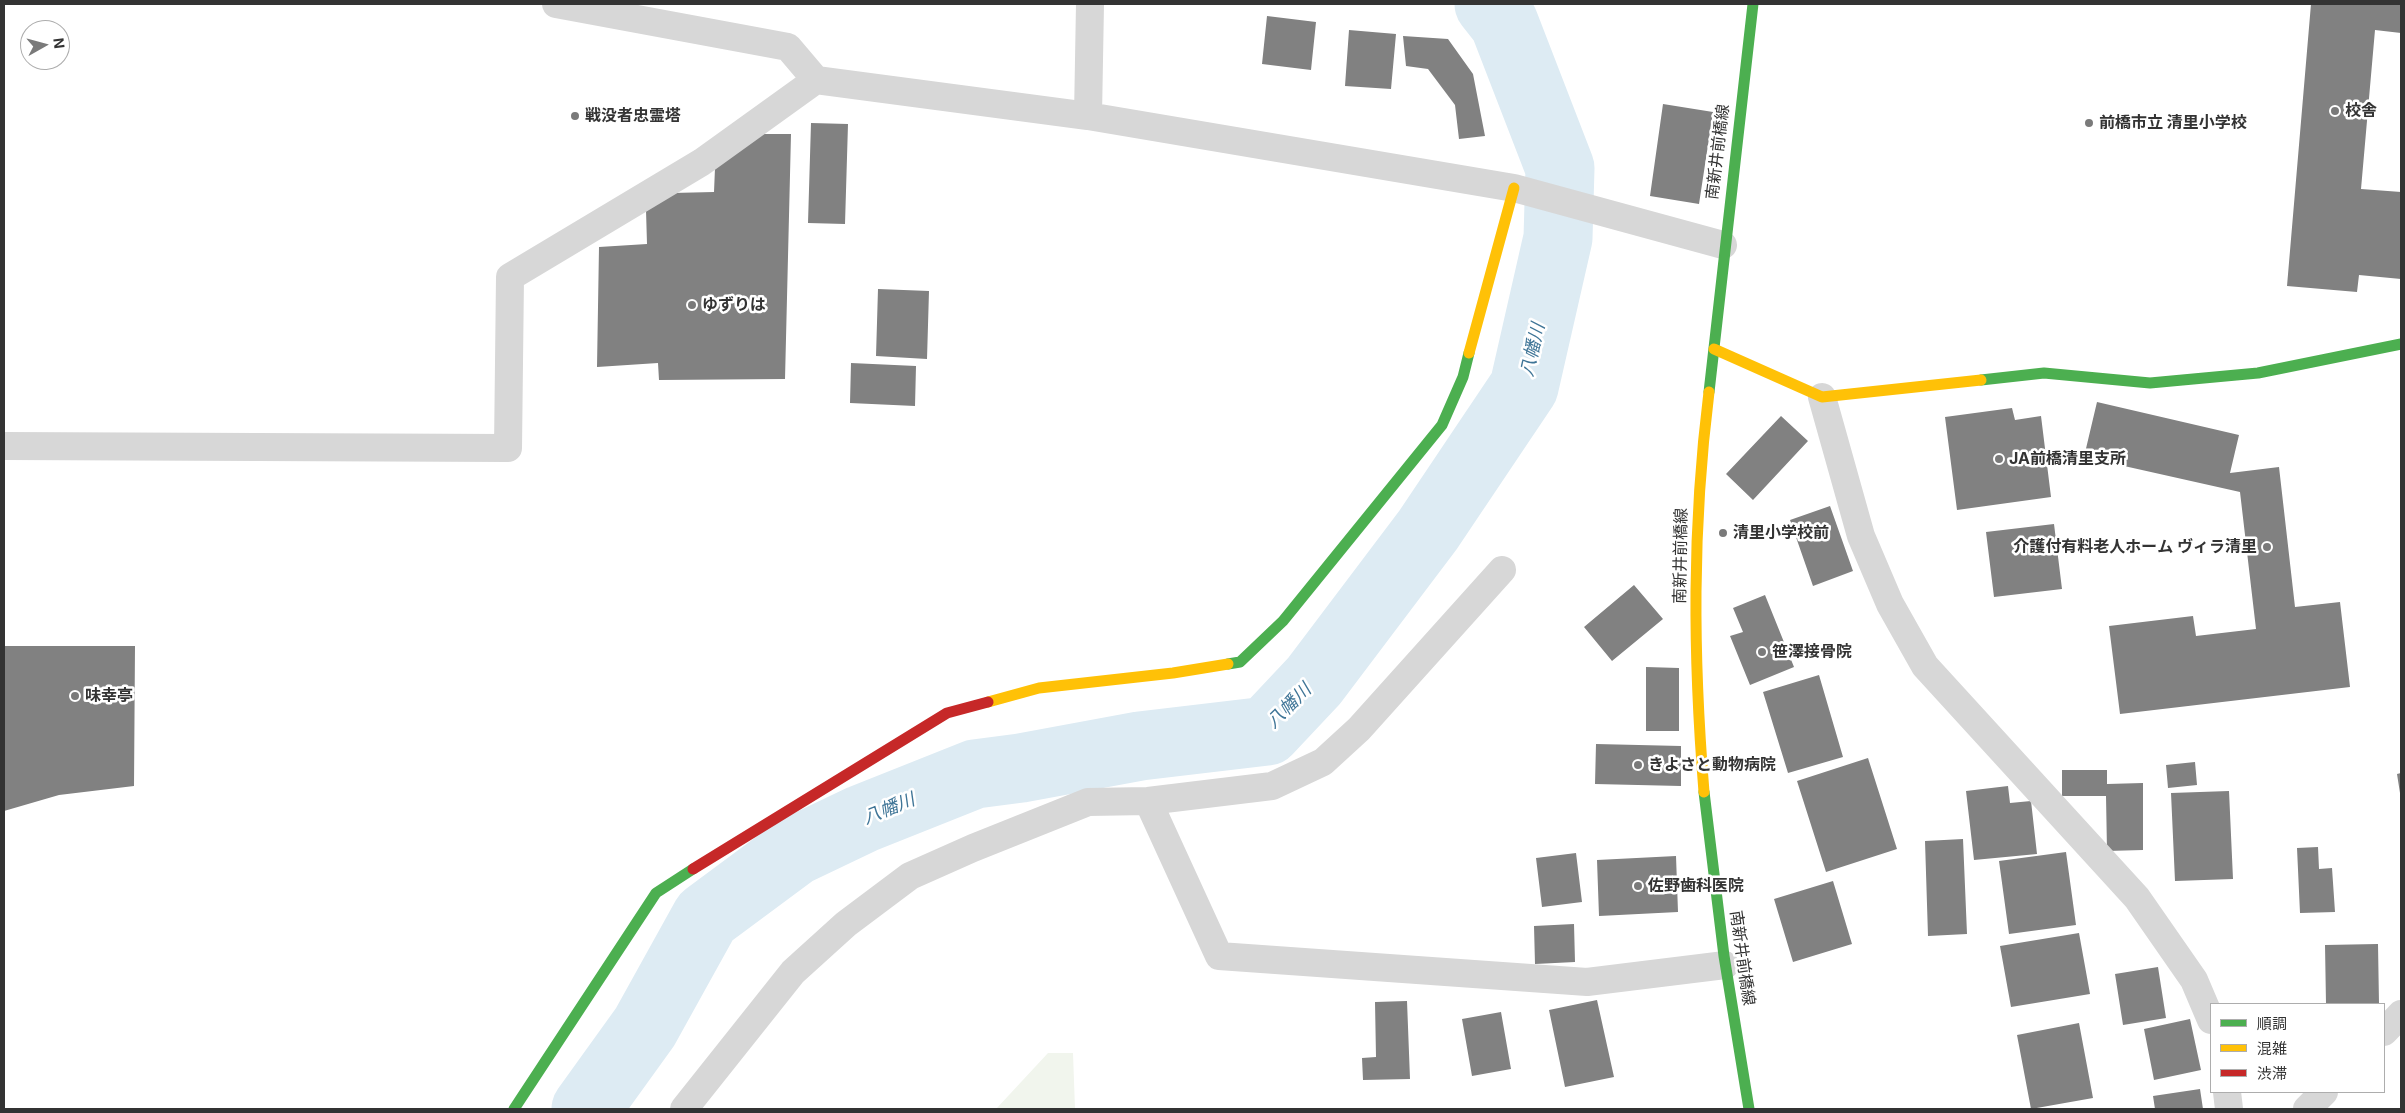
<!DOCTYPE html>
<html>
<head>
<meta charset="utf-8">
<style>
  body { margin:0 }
  #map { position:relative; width:2405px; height:1113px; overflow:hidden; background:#fff; font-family:Inter,"Noto Sans JP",sans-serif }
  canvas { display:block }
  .frame { position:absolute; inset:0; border:5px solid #333; pointer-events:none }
  .legend { position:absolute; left:2210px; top:1003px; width:175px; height:90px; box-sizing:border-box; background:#fff; border:1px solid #adadad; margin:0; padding:6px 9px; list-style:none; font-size:15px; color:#333 }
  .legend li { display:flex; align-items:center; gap:10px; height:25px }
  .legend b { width:25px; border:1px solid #adadad }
  .north { position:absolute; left:20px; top:20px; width:50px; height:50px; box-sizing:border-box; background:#fff; border:1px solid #adadad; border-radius:50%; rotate:83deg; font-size:14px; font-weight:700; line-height:20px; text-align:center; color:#333 }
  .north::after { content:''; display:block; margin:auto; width:18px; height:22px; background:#7a7a7a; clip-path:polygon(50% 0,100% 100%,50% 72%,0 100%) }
</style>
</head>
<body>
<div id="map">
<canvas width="2405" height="1113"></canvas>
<div class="frame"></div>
<ul class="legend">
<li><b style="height:6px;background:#4caf50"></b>順調</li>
<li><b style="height:6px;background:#ffc107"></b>混雑</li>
<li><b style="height:6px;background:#c62828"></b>渋滞</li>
</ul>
<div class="north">N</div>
</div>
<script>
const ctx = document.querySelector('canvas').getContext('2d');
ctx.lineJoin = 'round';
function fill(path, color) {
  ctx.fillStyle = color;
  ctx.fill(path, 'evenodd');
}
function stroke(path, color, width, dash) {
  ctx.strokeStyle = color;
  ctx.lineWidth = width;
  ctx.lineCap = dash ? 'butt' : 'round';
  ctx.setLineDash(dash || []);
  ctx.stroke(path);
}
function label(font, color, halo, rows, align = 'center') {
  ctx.font = font + ' Inter,"Noto Sans JP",sans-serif';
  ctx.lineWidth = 5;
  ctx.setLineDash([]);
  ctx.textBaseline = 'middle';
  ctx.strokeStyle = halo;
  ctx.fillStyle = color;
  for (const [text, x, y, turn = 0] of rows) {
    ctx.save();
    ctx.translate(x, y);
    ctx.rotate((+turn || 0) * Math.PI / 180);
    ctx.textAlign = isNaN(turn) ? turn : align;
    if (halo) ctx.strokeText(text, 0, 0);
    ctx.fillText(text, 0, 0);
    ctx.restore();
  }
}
fill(new Path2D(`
  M1048,1053H1073L1075,1109H996Z`), '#f1f5ed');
stroke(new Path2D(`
  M586,1109L645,1027L706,917L795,851L862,819L975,774L1021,768L1140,746L1267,731L1314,681L1428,530L1524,387L1558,238L1560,168L1504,23L1489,4`), '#ddebf3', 69);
fill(new Path2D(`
  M2311,4H2401V33L2375,30L2361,189L2401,192V279L2359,275L2357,292L2287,286Z
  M1267,16L1316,22L1311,70L1262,64Z
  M1349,30L1396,34L1391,89L1345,86Z
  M1403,36L1448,39L1473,74L1485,136L1459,139L1455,105L1428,69L1406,66Z
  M1663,104L1713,112L1699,204L1650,196Z
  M811,123L848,124L845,224L808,223Z
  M763,134H791L785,379L659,380L658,363L597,367L599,247L647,244L646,210L672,193L714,192L715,168Z
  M878,289L929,291L927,359L876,356Z
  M851,363L916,366L915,406L850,403Z
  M2097,402L2239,435L2230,473L2279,467L2295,607L2340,602L2350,687L2120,714L2109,626L2193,616L2196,636L2256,629L2240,492L2084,457Z
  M2012,408L2015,420L2041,416L2051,497L1957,510L1945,417Z
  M1781,416L1808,441L1753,500L1726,474Z
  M1830,506L1853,571L1813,586L1790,520Z
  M2054,524L2062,589L1994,597L1986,532Z
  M1634,585L1663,619L1612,661L1584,627Z
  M1765,595L1794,667L1750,685L1730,636L1743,632L1733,608Z
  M4,646H135L134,786L59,795L4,811Z
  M1646,667L1679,668V731H1646Z
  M1819,675L1843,757L1788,773L1763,692Z
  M1596,744L1681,746V786L1595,784Z
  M1868,758L1897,849L1826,872L1797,781Z
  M2195,762L2197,785L2168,788L2166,765Z
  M2062,770H2107V784L2143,783V850L2107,851L2106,796H2062Z
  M2401,773V793H2400L2397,774Z
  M2008,786L2010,803L2031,801L2037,854L1974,860L1966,791Z
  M2229,791L2233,879L2175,881L2171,793Z
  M1963,839L1967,934L1928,936L1925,841Z
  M2318,847L2319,869L2332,868L2335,912L2300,913L2297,848Z
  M2066,852L2076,925L2009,934L1999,861Z
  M1576,853L1582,902L1542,907L1536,858Z
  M1676,856L1678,912L1599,916L1597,860Z
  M1833,881L1852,944L1793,962L1774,899Z
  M1574,924L1575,962L1535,964L1534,926Z
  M2079,933L2090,994L2011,1007L2000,946Z
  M2378,944L2379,1004H2326L2325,945Z
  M2158,967L2166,1018L2123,1025L2115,974Z
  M1597,1000L1614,1077L1565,1087L1549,1010Z
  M1407,1001L1410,1079L1363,1080L1362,1058L1376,1057L1375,1002Z
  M1501,1012L1511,1069L1472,1076L1462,1019Z
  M2190,1019L2201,1070L2154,1080L2144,1029Z
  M2079,1023L2093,1098L2031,1109L2017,1035Z
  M2200,1089L2203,1109H2155L2153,1096Z`), '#818181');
stroke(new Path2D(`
  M556,4L788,47L816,80L1088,116L1514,188L1723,245
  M1088,116L1090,4
  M1822,397L1861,536L1890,604L1925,666L2137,898L2194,980L2211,1020
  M4,446L508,448L510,277L702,162L816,80
  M1148,801L1219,956L1587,982L1725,965
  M2384,1032L2401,1014
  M2227,1092L2229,1109
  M684,1109L793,972L846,924L910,876L973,848L1088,802L1148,801L1272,786L1323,762L1359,729L1502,570
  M2307,1109L2324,1092`), '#d7d7d7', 28);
stroke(new Path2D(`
  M1981,380L2044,373L2150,383L2258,373L2401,344
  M1709,392L1753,4
  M1228,664L1240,662L1283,621L1442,425L1463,377L1469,353
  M1704,792L1724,956L1749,1109
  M514,1109L656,893L693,869`), '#4caf50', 11);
stroke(new Path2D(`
  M1714,349L1822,397L1981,380
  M1469,353L1514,188
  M988,702L1039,688L1173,673L1228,664
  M1704,792C1693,655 1692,528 1709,392`), '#ffc107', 11);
stroke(new Path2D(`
  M693,869L947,713L988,702`), '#c62828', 11);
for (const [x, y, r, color] of [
  [2335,111,5,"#7a7a7a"],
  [575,116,5,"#7a7a7a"],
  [2089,123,5,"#7a7a7a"],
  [692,305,5,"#7a7a7a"],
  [1999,459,5,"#7a7a7a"],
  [1723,533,5,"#7a7a7a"],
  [2267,547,5,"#7a7a7a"],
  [1762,652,5,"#7a7a7a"],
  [75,696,5,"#7a7a7a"],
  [1638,765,5,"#7a7a7a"],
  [1638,886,5,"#7a7a7a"]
]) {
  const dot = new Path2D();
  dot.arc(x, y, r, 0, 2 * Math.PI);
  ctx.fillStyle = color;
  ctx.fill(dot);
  stroke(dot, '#fff', 2);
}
label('bold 16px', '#333', '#fff', [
  ["校舎",2345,111],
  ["戦没者忠霊塔",585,116],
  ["前橋市立 清里小学校",2099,123],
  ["ゆずりは",702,305],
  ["JA前橋清里支所",2009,459],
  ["清里小学校前",1733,533],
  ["介護付有料老人ホーム ヴィラ清里",2257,547,"right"],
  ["笹澤接骨院",1772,652],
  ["味幸亭",85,696],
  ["きよさと動物病院",1648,765],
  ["佐野歯科医院",1648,886]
], 'left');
label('16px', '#333', '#fff', [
  ["南新井前橋線",1718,152,-83],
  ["南新井前橋線",1681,556,-89],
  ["南新井前橋線",1742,958,82]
]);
label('italic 18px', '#3f7597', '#fff', [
  ["八幡川",1533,350,-77],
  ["八幡川",1289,706,-45],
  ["八幡川",889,809,-22]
]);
</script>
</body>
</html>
